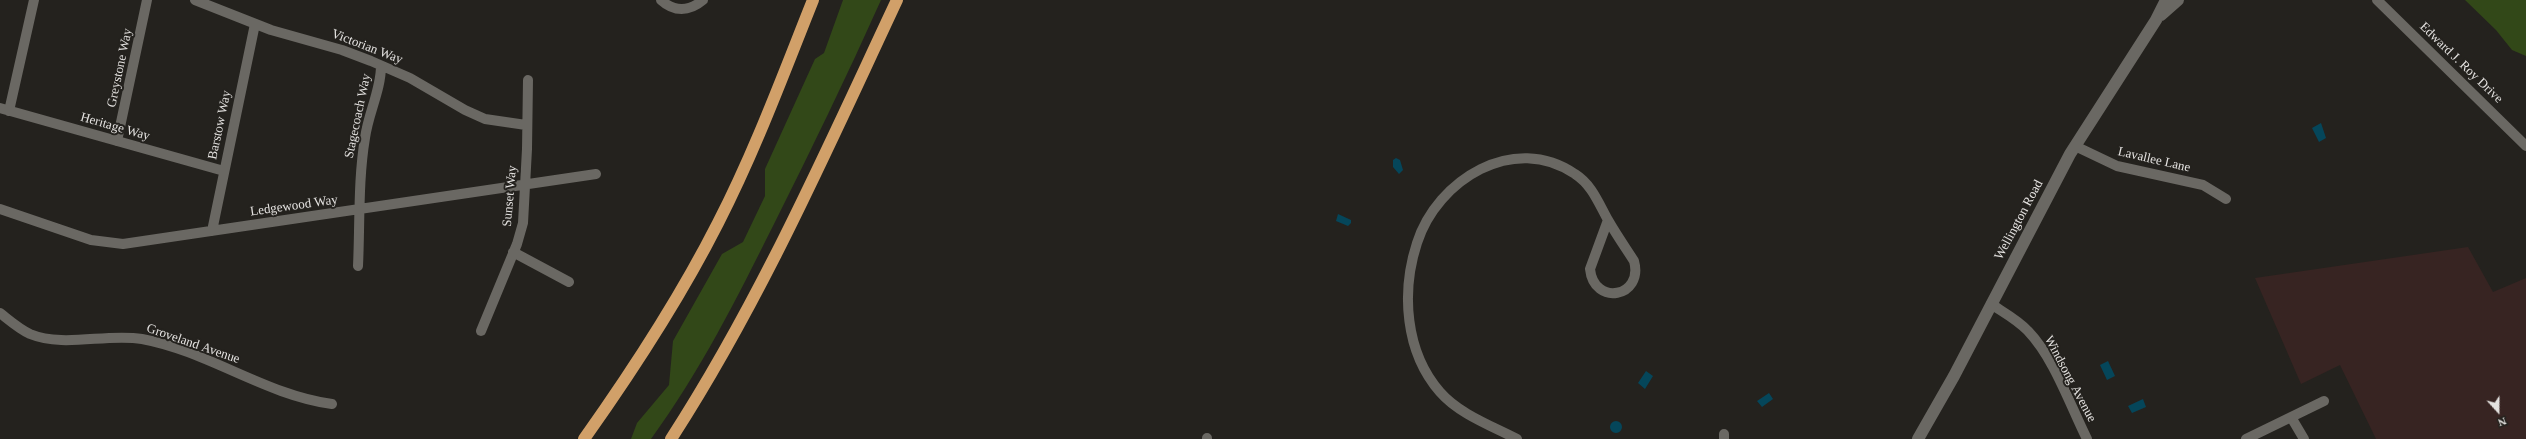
<!DOCTYPE html>
<html>
<head>
<meta charset="utf-8">
<style>
  body { margin:0 }
  #map { position:relative; width:2526px; height:439px; overflow:hidden; background:#24221e; font-family:"Times New Roman",serif }
  canvas { display:block }
  .north { position:absolute; left:2478px; top:391px; width:40px; height:40px; -webkit-text-stroke:3px #24221e; paint-order:stroke; rotate:159deg; font-size:11px; font-weight:700; line-height:16px; text-align:center; color:#e4e2e0 }
  .north::after { content:''; display:block; margin:auto; width:14px; height:18px; background:#e4e2e0; clip-path:polygon(50% 0,100% 100%,50% 72%,0 100%) }
</style>
</head>
<body>
<div id="map">
<canvas width="2526" height="439"></canvas>
<div class="north">N</div>
</div>
<script>
const ctx = document.querySelector('canvas').getContext('2d');
ctx.lineJoin = 'round';
function fill(path, color) {
  ctx.fillStyle = color;
  ctx.fill(path, 'evenodd');
}
function stroke(path, color, width, dash) {
  ctx.strokeStyle = color;
  ctx.lineWidth = width;
  ctx.lineCap = dash ? 'butt' : 'round';
  ctx.setLineDash(dash || []);
  ctx.stroke(path);
}
function label(font, color, halo, rows, align = 'center') {
  ctx.font = font + ' "Times New Roman",serif';
  ctx.lineWidth = 4;
  ctx.setLineDash([]);
  ctx.textBaseline = 'middle';
  ctx.strokeStyle = halo;
  ctx.fillStyle = color;
  for (const [text, x, y, turn = 0] of rows) {
    ctx.save();
    ctx.translate(x, y);
    ctx.rotate((+turn || 0) * Math.PI / 180);
    ctx.textAlign = isNaN(turn) ? turn : align;
    if (halo) ctx.strokeText(text, 0, 0);
    ctx.fillText(text, 0, 0);
    ctx.restore();
  }
}
fill(new Path2D(`
  M2468,247L2493,292L2526,278V439H2376L2340,365L2301,384L2255,278Z`), '#372422');
fill(new Path2D(`
  M843,0H881C847,76 811,150 774,224C737,298 700,372 651,439H631L637,423L669,385L673,341L722,254L743,242L765,196V169L815,59L824,53Z
  M2465,0H2526V56L2512,50L2496,30Z`), '#324818');
fill(new Path2D(`
  M2321,123L2326,138L2319,142L2312,128Z
  M1396,158L1400,160L1403,170L1399,174L1393,167V160Z
  M1338,214L1351,220V223L1348,226L1336,221Z
  M2108,361L2115,376L2107,380L2100,365Z
  M1646,371L1653,376L1645,389L1638,383Z
  M1769,393L1773,399L1762,407L1757,401Z
  M2143,399L2146,407L2132,413L2128,406Z
  M1610 427a6 6 0 1 1 12 0a6 6 0 1 1-12 0Z`), '#05465a');
stroke(new Path2D(`
  M195,0L271,30L342,50L371,61L410,78L465,110L485,119L526,125
  M661,0C674,12 689,12 703,0
  M2377,0L2526,146
  M0,108L224,171
  M9,111L34,0
  M117,141L147,0
  M2075,146L2117,166L2203,185L2226,199
  M0,209L91,240L123,244L596,174
  M212,231L255,24
  M513,252L569,282
  M358,266C360,224 358,180 365,138C368,114 381,90 381,66
  M1991,304C2003,312 2018,320 2028,331C2054,358 2070,405 2087,439
  M0,313C9,320 19,329 30,334C64,348 106,333 142,339C208,351 265,395 332,404
  M481,331L517,244L523,223L527,149L528,80
  M2291,417L2304,439
  M1207,438V439
  M1517,439C1492,426 1459,414 1440,392C1405,352 1401,292 1417,243C1437,180 1514,132 1575,174C1592,185 1598,202 1608,220C1616,234 1625,247 1634,261C1644,297 1594,307 1590,269L1608,220
  M1724,439V434
  M2246,439L2324,401`), '#6a6863', 10);
stroke(new Path2D(`
  M2161,15L2178,0
  M1918,439L1954,376L2070,154L2156,20L2166,0`), '#6a6863', 12);
stroke(new Path2D(`
  M584,439C633,370 680,298 718,223C755,151 783,75 813,0
  M671,439C761,300 827,149 897,0`), '#d1a069', 12);
label('13px', '#e4e2e0', '#24221e', [
  ["Victorian Way",367,47,21],
  ["Edward J. Roy Drive",2461,63,44],
  ["Greystone Way",120,68,-78],
  ["Stagecoach Way",358,116,-78],
  ["Barstow Way",220,125,-78],
  ["Heritage Way",115,127,16],
  ["Lavallee Lane",2154,160,13],
  ["Sunset Way",510,196,-85],
  ["Ledgewood Way",294,206,-8],
  ["Wellington Road",2019,220,-62],
  ["Groveland Avenue",193,344,19],
  ["Windsong Avenue",2070,379,62]
]);
</script>
</body>
</html>
